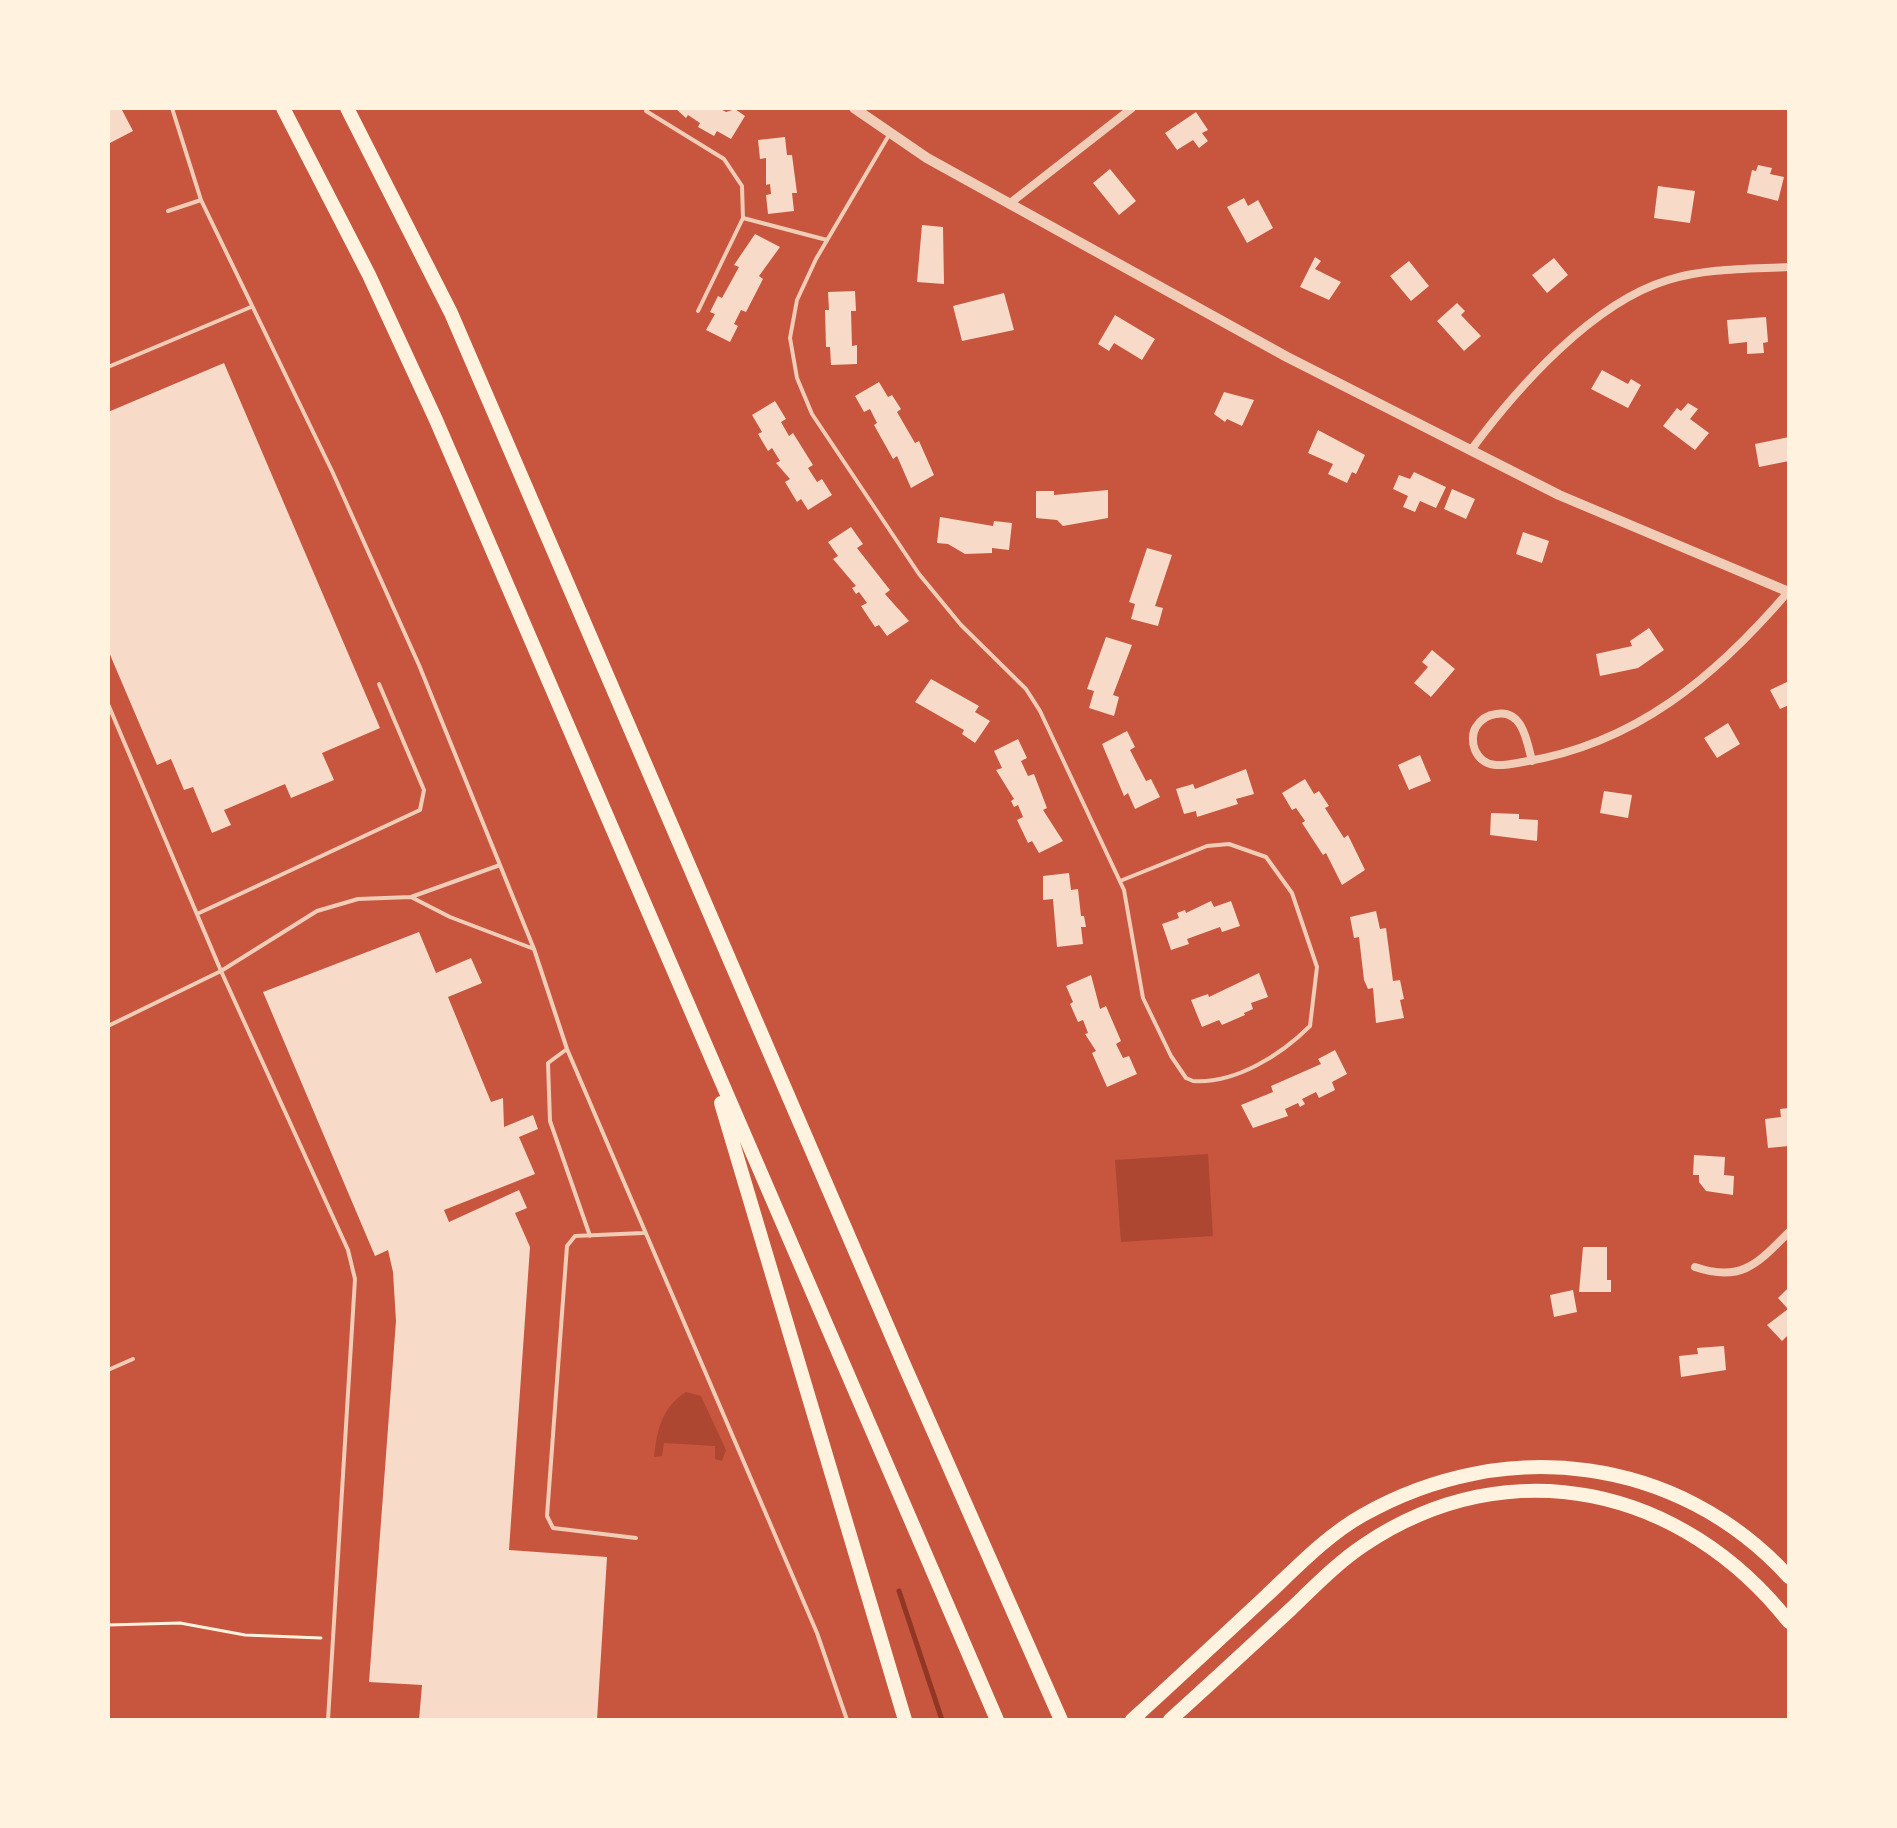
<!DOCTYPE html>
<html>
<head>
<meta charset="utf-8">
<style>
  body { margin:0 }
  #map { position:relative; width:1897px; height:1828px; overflow:hidden; background:#c8553d; font-family:Mulish,sans-serif }
  canvas { display:block }
  .frame { position:absolute; inset:0; border:110px solid #fff3e0; pointer-events:none }
</style>
</head>
<body>
<div id="map">
<canvas width="1897" height="1828"></canvas>
<div class="frame"></div>
</div>
<script>
const ctx = document.querySelector('canvas').getContext('2d');
ctx.lineJoin = 'round';
function fill(path, color) {
  ctx.fillStyle = color;
  ctx.fill(path, 'evenodd');
}
function stroke(path, color, width, dash) {
  ctx.strokeStyle = color;
  ctx.lineWidth = width;
  ctx.lineCap = dash ? 'butt' : 'round';
  ctx.setLineDash(dash || []);
  ctx.stroke(path);
}
fill(new Path2D(`
  M1208,1154L1213,1236L1121,1242L1115,1160Z
  M686,1392L701,1396L726,1450L722,1461L715,1459V1446L664,1443L662,1456L654,1457C657,1430 662,1407 686,1392Z`), '#ae4732');
stroke(new Path2D(`
  M899,1591L942,1720`), '#8f3625', 5);
fill(new Path2D(`
  M108,108H121L133,131L108,144Z
  M675,108H719L726,112L735,109L745,116L731,139L717,131L714,136L698,127L700,123L688,115L686,118Z
  M1196,112L1208,130L1202,133L1208,141L1199,148L1193,140L1177,150L1165,133Z
  M785,137L787,155H792L797,193H792L794,211L768,214L766,195L771,194L770,184L766,185V158L760,159L758,140Z
  M1758,165L1772,168L1770,174L1784,177L1778,201L1747,193L1752,170L1756,171Z
  M1110,169L1136,201L1119,215L1093,183Z
  M1658,186L1695,191L1690,223L1654,218Z
  M1244,198L1248,206L1258,200L1273,228L1247,243L1227,207Z
  M922,225L943,227L944,284L917,282Z
  M755,234L780,247L759,276L763,279L746,312L741,310L734,324L738,326L730,342L706,330L715,314L710,312L718,296L722,298L739,267L734,265Z
  M1315,257L1321,261L1315,269L1341,282L1329,300L1300,287Z
  M1554,258L1568,275L1547,293L1532,275Z
  M1409,261L1429,286L1411,301L1390,276Z
  M855,291L856,311H851L852,346L857,345V364L831,365L830,347H826L825,310H829L828,292Z
  M1004,293L1014,330L962,341L953,306Z
  M1457,303L1465,311L1461,315L1481,336L1464,351L1437,321Z
  M1115,315L1155,339L1142,360L1114,343L1109,351L1098,344Z
  M1766,317L1768,342L1763,343L1764,353L1747,354V342L1729,344L1727,320Z
  M224,363L380,728L322,753L334,780L291,798L285,784L224,810L231,825L212,833L193,787L184,790L171,759L157,765L108,650V412Z
  M1602,370L1628,384L1631,379L1641,385L1628,408L1591,389Z
  M879,382L888,397L892,395L901,409L897,412L915,443L919,441L934,475L911,488L897,456L893,459L874,425L877,423L870,409L864,412L855,396Z
  M1224,392L1254,400L1242,426L1227,419L1225,422L1214,414Z
  M775,401L786,419L781,422L789,436L793,433L813,465L808,468L817,482L822,479L832,495L808,510L801,499L797,502L785,482L790,479L776,463L780,461L772,448L768,451L758,434L762,432L752,415Z
  M1688,403L1698,409L1690,419L1709,433L1695,450L1663,426L1677,408L1681,411Z
  M1318,430L1365,455L1356,474L1352,472L1347,483L1328,474L1333,464L1308,453Z
  M1789,437V461L1759,467L1755,444Z
  M1414,472L1446,487L1436,508L1420,501L1415,512L1403,507L1408,496L1393,489L1399,475L1410,479Z
  M1452,489L1475,499L1466,519L1444,509Z
  M1108,490V518L1063,526L1057,520L1036,518V491H1054V495Z
  M940,517L993,526L994,521L1012,523L1009,550L992,548V553L965,554L948,544L937,543Z
  M851,527L863,544L857,548L890,590L885,594L909,621L887,636L879,625L875,627L861,606L867,603L859,592L856,594L852,588L856,586L833,559L838,556L828,542Z
  M1523,532L1549,541L1542,563L1516,554Z
  M1147,548L1172,555L1155,606L1163,608L1158,626L1131,619L1135,604L1129,602Z
  M1649,628L1664,650L1638,668L1600,676L1596,654L1632,646L1630,641Z
  M1106,637L1132,645L1113,695L1119,697L1114,716L1089,708L1094,691L1087,689Z
  M1432,650L1455,669L1431,697L1414,683L1428,667L1422,662Z
  M931,679L979,706L975,712L990,721L975,743L962,734L964,730L915,702Z
  M1789,681V705L1780,709L1770,690Z
  M1728,723L1740,744L1717,758L1704,738Z
  M1127,731L1135,747L1130,750L1146,781L1151,779L1160,797L1135,809L1128,793L1124,796L1102,744Z
  M1018,739L1027,758L1021,761L1028,776L1034,774L1047,808L1043,810L1063,841L1039,853L1032,841L1028,843L1017,820L1023,817L1018,805L1014,807L1011,801L1014,799L996,770L1002,768L994,751Z
  M1420,755L1431,781L1409,790L1398,765Z
  M1246,769L1254,794L1236,799L1238,804L1197,817L1196,811L1184,814L1176,789L1193,784L1195,789Z
  M1305,779L1314,794L1319,791L1329,806L1325,808L1344,838L1348,835L1365,870L1342,885L1326,853L1323,855L1302,823L1305,821L1296,808L1292,810L1282,793Z
  M1604,791L1632,795L1628,818L1600,813Z
  M1491,813L1519,814V819L1538,820L1537,841L1490,835Z
  M1069,873L1071,890L1078,889L1081,916H1084L1086,927H1081L1083,944L1057,947L1053,899L1043,900V876Z
  M1211,901L1214,907L1231,901L1240,926L1222,932L1220,927L1187,939L1189,944L1171,950L1162,924L1179,918L1177,913L1185,910L1186,913Z
  M1376,911L1380,929L1386,928L1393,981L1400,980L1404,999L1400,1000L1404,1018L1376,1023L1373,988L1368,989L1364,980L1359,937L1354,938L1350,917Z
  M419,932L436,973L471,958L482,983L448,997L491,1102L503,1098L504,1127L533,1115L538,1129L519,1137L535,1174L444,1210L449,1222L519,1190L527,1208L515,1213L530,1247L509,1550L607,1557L597,1720H419L422,1685L369,1682L396,1321L393,1272L388,1250L375,1256L263,992Z
  M1259,973L1268,997L1251,1003L1253,1009L1244,1013L1245,1015L1222,1025L1219,1020L1202,1027L1191,1000L1208,994L1209,997Z
  M1091,975L1100,1009L1106,1006L1121,1041L1116,1044L1123,1058L1129,1056L1137,1074L1107,1087L1092,1053L1096,1051L1085,1034L1088,1033L1083,1020L1078,1022L1070,1004L1073,1002L1066,986Z
  M1335,1050L1347,1074L1332,1082L1335,1090L1319,1098L1316,1092L1302,1099L1305,1104L1300,1107L1298,1103L1285,1109L1288,1116L1253,1128L1241,1105L1273,1092L1271,1086L1321,1064L1318,1059Z
  M1789,1108V1146L1768,1148L1765,1119L1781,1117L1780,1109Z
  M1694,1155L1725,1157L1724,1175L1734,1176L1733,1195L1706,1191L1699,1182V1175H1693Z
  M1583,1247H1607V1280H1611V1292H1579Z
  M1789,1287V1334L1782,1341L1767,1325L1788,1309L1778,1298Z
  M1573,1290L1577,1312L1554,1317L1550,1295Z
  M1724,1346L1726,1370L1681,1377L1679,1356L1698,1354L1697,1348Z`), '#f7dbc8');
stroke(new Path2D(`
  M108,1625L180,1623L245,1635L321,1638`), '#fff3e0', 3);
stroke(new Path2D(`
  M172,108L201,200L332,471L419,665L534,949L567,1049L817,1633L847,1720
  M646,111L724,159L742,186L743,218L827,240
  M889,135L816,259L797,300L790,338L797,378L812,414L919,574L961,625L1026,689L1040,711L1124,890L1143,998L1171,1056L1186,1078L1193,1081C1235,1084 1281,1055 1310,1026L1317,967L1292,893L1266,857L1229,844L1207,846L1120,881
  M168,211L201,200
  M698,311L743,218
  M108,367L251,307
  M108,704L221,971L348,1250L355,1279L328,1720
  M411,897L450,917L534,949
  M197,914L420,810L424,790L379,684
  M108,1026L221,971L317,911L358,899L411,897L500,865
  M567,1049L548,1063L550,1121L590,1236
  M108,1370L133,1359
  M636,1538L553,1528L547,1516L567,1246L575,1236L643,1233`), '#f1ccb7', 4);
stroke(new Path2D(`
  M1009,204L1132,108
  M1471,450C1517,388 1592,303 1668,280C1706,268 1749,269 1789,267
  M1532,761C1527,742 1523,709 1496,714C1487,715 1481,719 1476,727C1472,733 1472,743 1475,750C1484,771 1506,765 1523,762C1636,744 1716,676 1788,592
  M1695,1267C1742,1283 1758,1263 1789,1232`), '#f1ccb7', 8);
stroke(new Path2D(`
  M854,108L927,158L1287,357L1559,495L1789,592`), '#f1ccb7', 10);
stroke(new Path2D(`
  M283,108L369,275L436,420L997,1720
  M347,108L451,313L905,1367L1061,1720
  M721,1103L905,1720
  M1132,1720C1177,1679 1221,1638 1265,1597C1295,1569 1327,1535 1363,1515C1504,1435 1678,1455 1789,1577
  M1170,1720C1211,1683 1251,1646 1291,1609C1314,1587 1337,1563 1364,1545C1510,1447 1683,1487 1789,1622`), '#fff3e0', 14);
</script>
</body>
</html>
